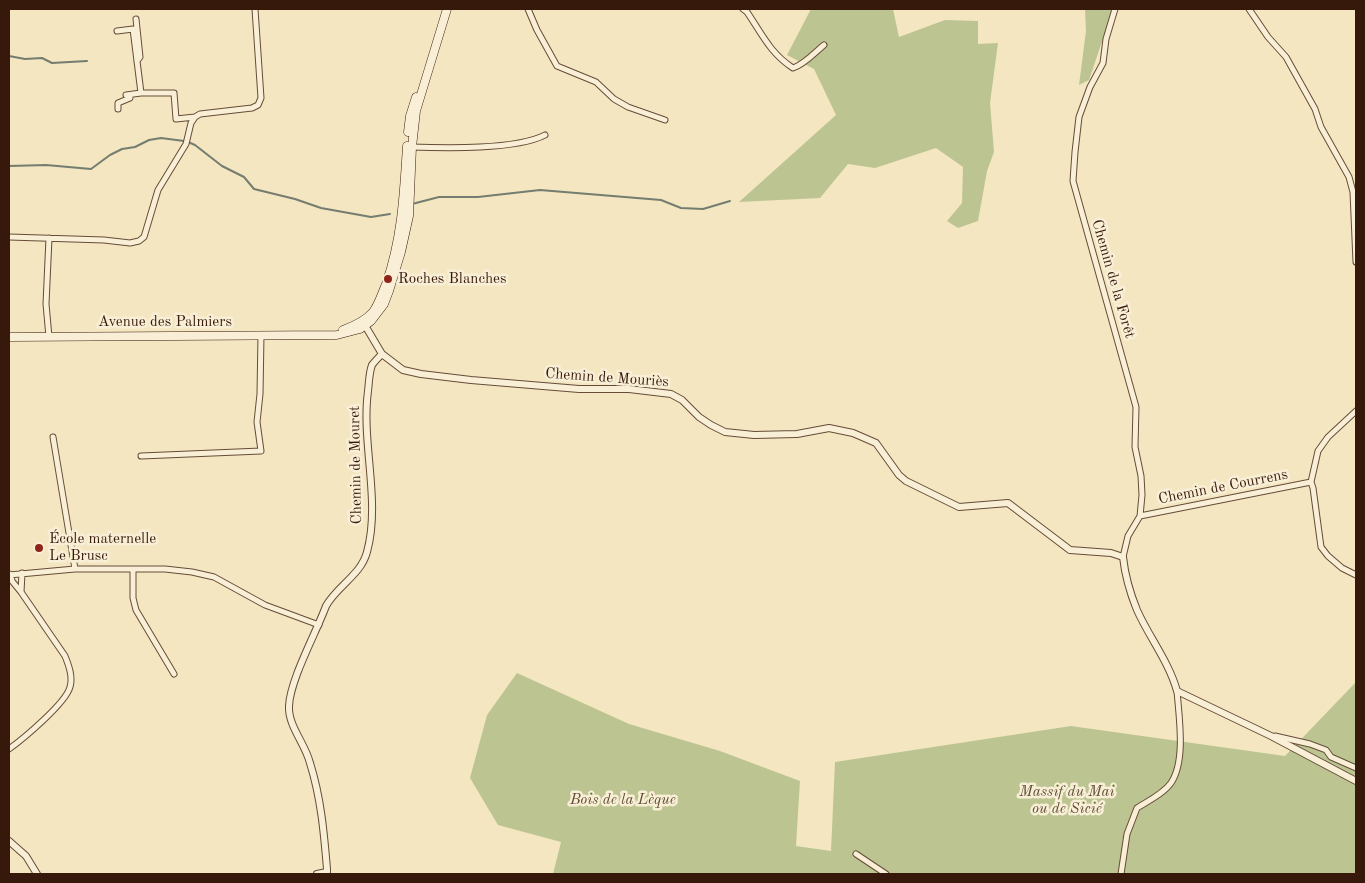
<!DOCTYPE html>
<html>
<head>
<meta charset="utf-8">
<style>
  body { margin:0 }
  #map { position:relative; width:1365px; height:883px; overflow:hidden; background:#f4e6c0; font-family:"Old Standard TT",serif }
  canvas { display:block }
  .frame { position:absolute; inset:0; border:10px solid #37190b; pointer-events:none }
</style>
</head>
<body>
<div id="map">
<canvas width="1365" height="883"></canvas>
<div class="frame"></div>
</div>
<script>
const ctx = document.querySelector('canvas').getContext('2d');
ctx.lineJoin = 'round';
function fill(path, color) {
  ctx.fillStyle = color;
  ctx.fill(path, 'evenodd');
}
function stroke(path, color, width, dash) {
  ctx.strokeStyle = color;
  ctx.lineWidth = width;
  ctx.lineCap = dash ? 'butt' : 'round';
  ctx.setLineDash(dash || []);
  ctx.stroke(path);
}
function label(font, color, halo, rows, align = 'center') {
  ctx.font = font + ' "Old Standard TT",serif';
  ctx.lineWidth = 5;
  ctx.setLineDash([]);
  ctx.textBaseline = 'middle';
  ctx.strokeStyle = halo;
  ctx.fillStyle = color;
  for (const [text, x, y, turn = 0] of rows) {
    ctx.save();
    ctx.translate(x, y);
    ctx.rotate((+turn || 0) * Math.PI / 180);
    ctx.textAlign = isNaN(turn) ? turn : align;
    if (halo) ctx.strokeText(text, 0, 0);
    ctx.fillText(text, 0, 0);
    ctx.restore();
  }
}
fill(new Path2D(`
  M811,9H893L899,37L945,20L978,21V44L998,43L990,103L994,152L987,171L978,221L958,228L947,221L962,203L963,167L936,148L875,168L848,164L820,198L739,202L836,115L814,69L787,55Z
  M1085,9H1113L1089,80L1079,85L1086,31Z
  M517,673L629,724L720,751L800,781L796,846L831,851L835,762L1071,726L1285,756L1356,682V874H553L561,842L498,825L470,778L487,715Z`), '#bcc592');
stroke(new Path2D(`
  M9,56L25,59L42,58L52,63L87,61
  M188,142L195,145L222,166L244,177L254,189L295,199L321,208L371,217L390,214
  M9,166L46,165L91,169L110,155L122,149L135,147L149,140L161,138L184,141
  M412,204L439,197H478L540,190L661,200L681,208L703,209L730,201`), '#747d70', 2);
const minor = new Path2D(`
  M528,9L537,30L557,66L596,82L614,99L628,107L665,120
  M743,9L747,12C762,34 770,53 793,68C805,64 814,53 824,45
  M1115,9L1106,39L1103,63L1090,87L1079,117L1075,152L1073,181L1136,407L1135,447L1141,476L1142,495L1140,516L1128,536L1123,557
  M1249,9L1268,37L1286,57L1315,109L1321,127L1349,177L1353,192L1356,262
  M136,19L140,57L137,61
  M117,31L133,29L141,93H174L176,119L195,117
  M126,95L141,93
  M118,109V103L130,98V95
  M410,147C445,148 516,150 545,135
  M9,237L104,240L130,243L139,241L144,237L158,190L186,144L191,123L195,117L200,114L252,108L258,105L261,98L255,9
  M49,238L46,304L49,337
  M1356,411L1328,437L1318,451L1311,482L1313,488L1321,547L1328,556L1342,568L1356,575
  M53,437L75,569
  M141,456L261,451L257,422L260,394L261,335
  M1140,516L1311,482
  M133,569V598L136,610L174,674
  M9,575L75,569H165L192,572L214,577L265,605L319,625
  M21,592L22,573
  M1275,736L1310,744L1326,750L1331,757L1356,768
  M9,749C23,739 66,703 70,687C73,677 69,666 65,656L21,592L12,581L10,574
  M856,854L886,874
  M1121,874L1127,834L1137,808C1148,801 1163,794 1171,783C1186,761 1179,717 1177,691`);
const tertiary = new Path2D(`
  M363,322L382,354L403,370L421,374L471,380L579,389H629L671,394L682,400L699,417L711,425L725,432L754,435L797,434L829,428L853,433L876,443L899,475L906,481L959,507L1008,503L1070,550L1111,553L1123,557C1125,575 1130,593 1137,610C1149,637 1169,662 1177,691L1271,736L1356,781
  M9,841L26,856L37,874
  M317,874L327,872V869C324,833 321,798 310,763C305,743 288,726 289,706C290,680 316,633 326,606C337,586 361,575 367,552C381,501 361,443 368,391C369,383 369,373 372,365C375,361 379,357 382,354`);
const secondary = new Path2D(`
  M408,132L410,116L416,97
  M343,330C354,326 365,321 373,312C379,304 382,293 386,284C402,239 404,193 407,146
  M9,337L337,335L360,329L371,321L384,304L389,291L401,252L409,216L412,147L416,111L447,9`);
stroke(minor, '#664c38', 7);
stroke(tertiary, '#664c38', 8);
stroke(secondary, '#37190b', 9);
stroke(minor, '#f8efd6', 5);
stroke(tertiary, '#f8efd6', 6);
stroke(secondary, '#f8efd6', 8);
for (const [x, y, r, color] of [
  [388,279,5,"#8f2418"],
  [39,548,5,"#8f2418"]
]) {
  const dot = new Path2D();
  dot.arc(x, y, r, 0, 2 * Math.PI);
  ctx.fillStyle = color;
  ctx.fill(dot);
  stroke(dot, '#f8efd6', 2);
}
label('15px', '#37190b', '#f8efd6', [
  ["Roches Blanches",398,279],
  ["École maternelle",49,539],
  ["Le Brusc",49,556]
], 'left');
label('15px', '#37190b', '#f8efd6', [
  ["Chemin de la Forêt",1113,279,74],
  ["Avenue des Palmiers",165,322],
  ["Chemin de Mouriès",607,378,4],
  ["Chemin de Mouret",356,465,-91],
  ["Chemin de Courrens",1223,487,-11]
]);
label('italic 15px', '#5f4d34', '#f8efd6', [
  ["Massif du Mai",1067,792],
  ["ou de Sicié",1067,809],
  ["Bois de la Lèque",623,800]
]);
</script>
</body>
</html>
